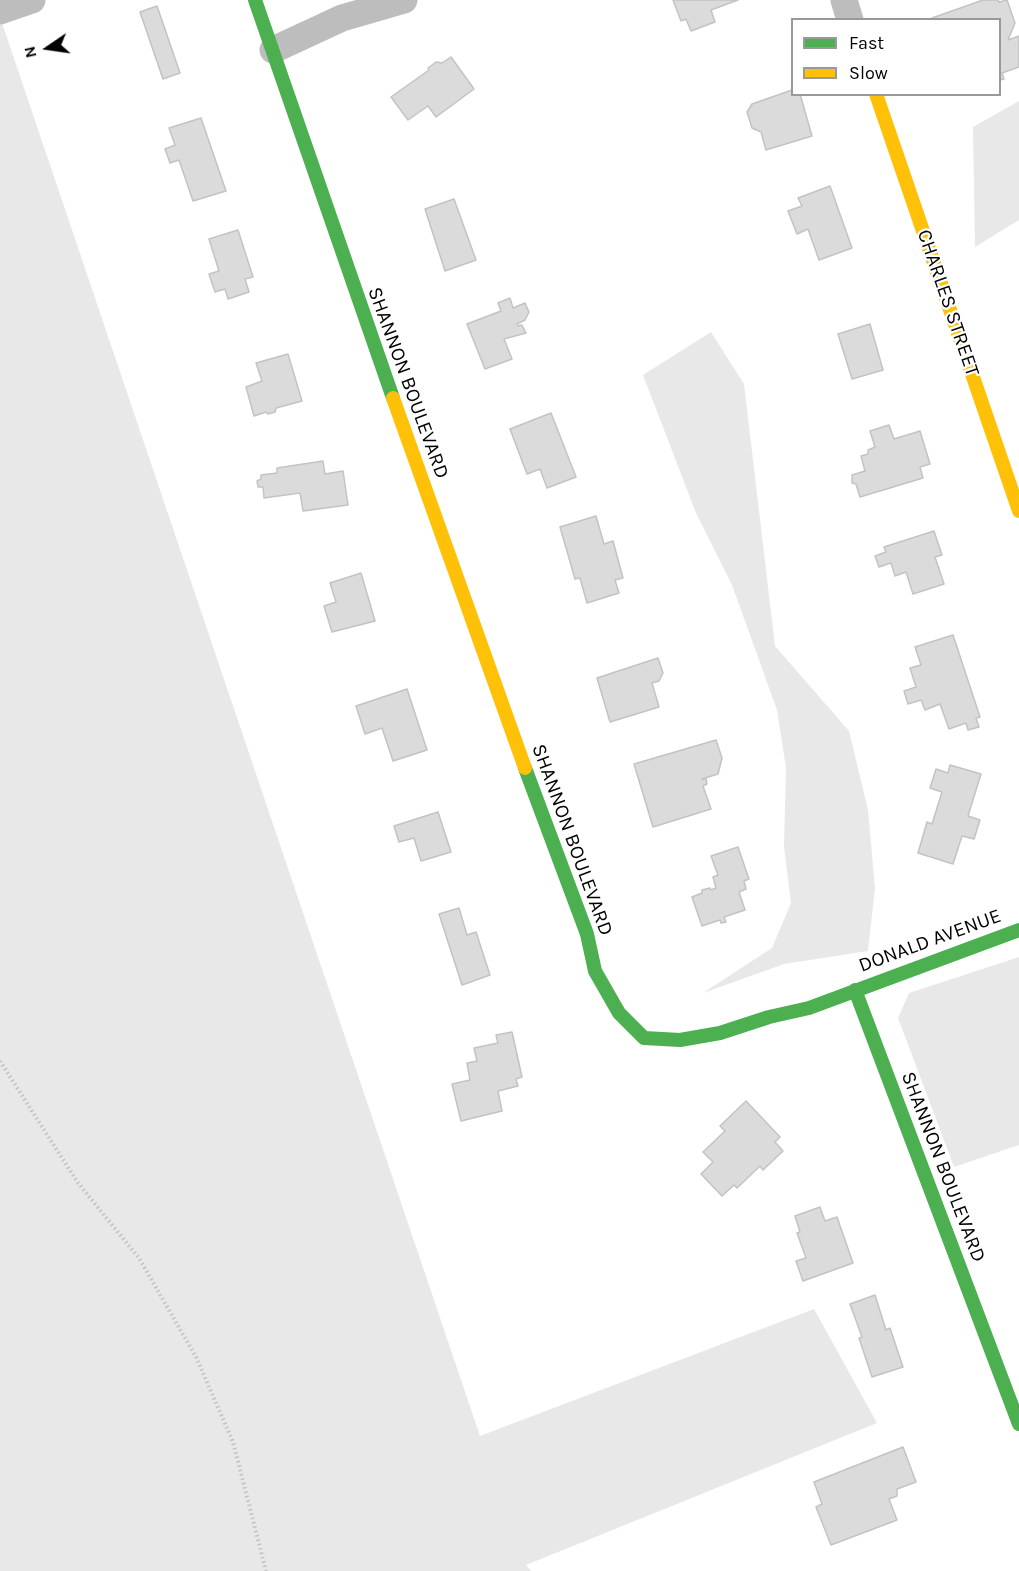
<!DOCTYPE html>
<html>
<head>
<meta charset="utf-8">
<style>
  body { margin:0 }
  #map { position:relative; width:1019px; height:1571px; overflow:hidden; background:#fff; font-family:Karla,sans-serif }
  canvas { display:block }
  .legend { position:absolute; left:791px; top:18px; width:210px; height:78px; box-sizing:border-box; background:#fff; border:2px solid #999; margin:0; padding:8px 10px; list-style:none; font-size:18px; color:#000 }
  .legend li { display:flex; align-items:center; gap:12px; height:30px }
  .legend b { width:30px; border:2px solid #999 }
  .north { position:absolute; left:18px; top:18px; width:60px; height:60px; -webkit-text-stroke:4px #fff; paint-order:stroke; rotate:257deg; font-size:16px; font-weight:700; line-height:24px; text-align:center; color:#000 }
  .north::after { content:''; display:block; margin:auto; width:21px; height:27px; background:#000; clip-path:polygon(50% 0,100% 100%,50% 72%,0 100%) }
</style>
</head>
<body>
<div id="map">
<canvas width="1019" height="1571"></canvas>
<ul class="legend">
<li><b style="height:8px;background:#4caf50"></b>Fast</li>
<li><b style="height:8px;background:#ffc107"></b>Slow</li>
</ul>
<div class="north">N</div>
</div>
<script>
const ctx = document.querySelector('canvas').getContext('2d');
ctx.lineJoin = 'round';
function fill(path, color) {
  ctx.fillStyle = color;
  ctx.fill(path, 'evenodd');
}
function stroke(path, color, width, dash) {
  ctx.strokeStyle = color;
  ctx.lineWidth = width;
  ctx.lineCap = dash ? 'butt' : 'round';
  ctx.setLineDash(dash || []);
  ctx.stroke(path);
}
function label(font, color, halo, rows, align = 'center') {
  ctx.font = font + ' Karla,sans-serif';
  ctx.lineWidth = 4.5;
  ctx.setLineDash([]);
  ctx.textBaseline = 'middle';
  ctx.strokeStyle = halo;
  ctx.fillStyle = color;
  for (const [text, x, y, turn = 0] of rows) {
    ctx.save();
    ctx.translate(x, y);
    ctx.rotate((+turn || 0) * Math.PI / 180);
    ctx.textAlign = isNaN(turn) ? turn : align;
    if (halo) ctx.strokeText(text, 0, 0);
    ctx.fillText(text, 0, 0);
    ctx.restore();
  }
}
fill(new Path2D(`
  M0,17L480,1436L814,1309L877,1423L526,1565L531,1571H0Z
  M1019,101V220L975,247L973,127Z
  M711,332L744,384L775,646L849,731L868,810L875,888L868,951L784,964L703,993L772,948L791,903L784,847L786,768L777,710L732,585L696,513L643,375Z
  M1019,957V1145L954,1167L898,1018L909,993Z`), '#e8e8e8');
const building = new Path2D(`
  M673,0H738L711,10L715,22L691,31L686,19L681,21Z
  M983,0H998L999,2L1007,0L1015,23L1008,40L1019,36V67L1002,73L1004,79L1000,80V20H933L932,18Z
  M157,6L180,73L163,79L140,12Z
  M451,57L474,89L436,117L428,106L408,120L391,97L429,70L428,68L436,62L442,63Z
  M792,90V94H800L812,136L766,150L761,132L752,128L747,112L752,104Z
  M201,118L226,191L193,201L179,160L170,163L165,149L175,145L169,128Z
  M830,186L852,248L819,260L808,229L797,234L788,211L802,206L798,198Z
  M454,199L476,260L445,271L425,209Z
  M238,230L253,277L245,279L249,292L228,299L225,289L215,292L209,274L219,271L209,239Z
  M510,298L513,308L525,303L529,312L525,320L517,324L518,326L522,325L526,333L504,339L512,359L485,369L467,324L501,311L498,303Z
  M870,324L883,370L852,379L838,334Z
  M288,354L302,401L276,408L275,412L268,414L266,412L254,416L246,387L262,381L256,363Z
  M551,413L576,477L547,488L540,469L527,474L510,429Z
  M889,425L894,439L920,431L930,464L920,467L923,478L860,497L856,484L852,483V475L865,471L861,456L868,454V450L875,447L870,431Z
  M323,461L325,474L343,471L348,505L303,511L300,493L264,498L263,487H258L257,481L261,479V475L277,473V468Z
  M596,516L604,544L613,541L623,578L615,580L619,593L587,603L580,578L575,579L560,527Z
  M934,531L942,555L935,557L944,584L913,594L906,572L895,576L891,563L879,567L875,556L886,552L884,547Z
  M361,573L375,621L332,632L324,606L336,602L330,583Z
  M953,635L980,717L976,718L979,727L968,730L966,723L949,729L940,704L925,710L921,700L908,704L904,691L916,687L910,668L921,665L915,647Z
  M658,658L663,673L659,681L652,683L659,707L610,722L597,678Z
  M407,689L427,750L393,761L382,728L365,734L356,706Z
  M716,740L722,758L718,774L702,779H706L707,784L703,786L711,809L653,827L634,764Z
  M950,765L981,774L968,816L980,820L974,839L962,836L953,864L918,853L927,822L932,824L942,792L930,788L936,769L948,773Z
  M438,812L451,852L421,861L414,838L399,842L394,826Z
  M738,847L749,879L744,881L746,889L739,892L745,910L724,917L726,922L721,923L720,920L702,926L692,897L702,893V890L710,888L711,890L716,888L713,877L718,875L711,856Z
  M459,908L467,935L476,932L490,975L462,985L439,914Z
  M512,1032L522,1077L516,1079L518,1086L498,1091L502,1111L461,1121L452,1084L470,1080L467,1063L477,1061L474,1048L498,1043L496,1035Z
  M746,1101L780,1137L775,1142L783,1151L763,1170L760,1166L737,1188L734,1185L722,1196L701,1174L713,1162L703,1152L725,1131L720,1126Z
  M820,1207L825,1221L837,1217L853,1263L803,1281L796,1261L806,1258L797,1233L800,1232L795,1216Z
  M875,1295L886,1330L890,1328L903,1367L872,1377L859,1338L862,1337L850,1304Z
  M903,1447L916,1482L897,1489V1496L889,1499L897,1520L831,1545L816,1507L822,1504L814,1482Z`);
fill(building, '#dbdbdb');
stroke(building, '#c3c3c3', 1.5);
stroke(new Path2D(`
  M0,1061L78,1183L139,1258L196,1357L233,1442L266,1571`), '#c2c2c2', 4, [1.5, 3]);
stroke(new Path2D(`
  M844,0L850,20
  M0,11L32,0
  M273,50L342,18L404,0`), '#bdbdbd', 27);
stroke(new Path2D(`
  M255,0L393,398
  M525,768L587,934L595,971L619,1013L644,1038L680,1040L720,1033L769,1017L809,1008L1019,930
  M855,990L1019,1424`), '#4caf50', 14);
stroke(new Path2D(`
  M876,94L1019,511
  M393,398L525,768`), '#ffc107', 14);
label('20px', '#000', '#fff', [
  ["CHARLES STREET",948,303,71],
  ["SHANNON BOULEVARD",408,383,70],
  ["SHANNON BOULEVARD",572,840,70],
  ["DONALD AVENUE",930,941,-20],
  ["SHANNON BOULEVARD",943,1167,69]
]);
</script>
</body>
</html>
